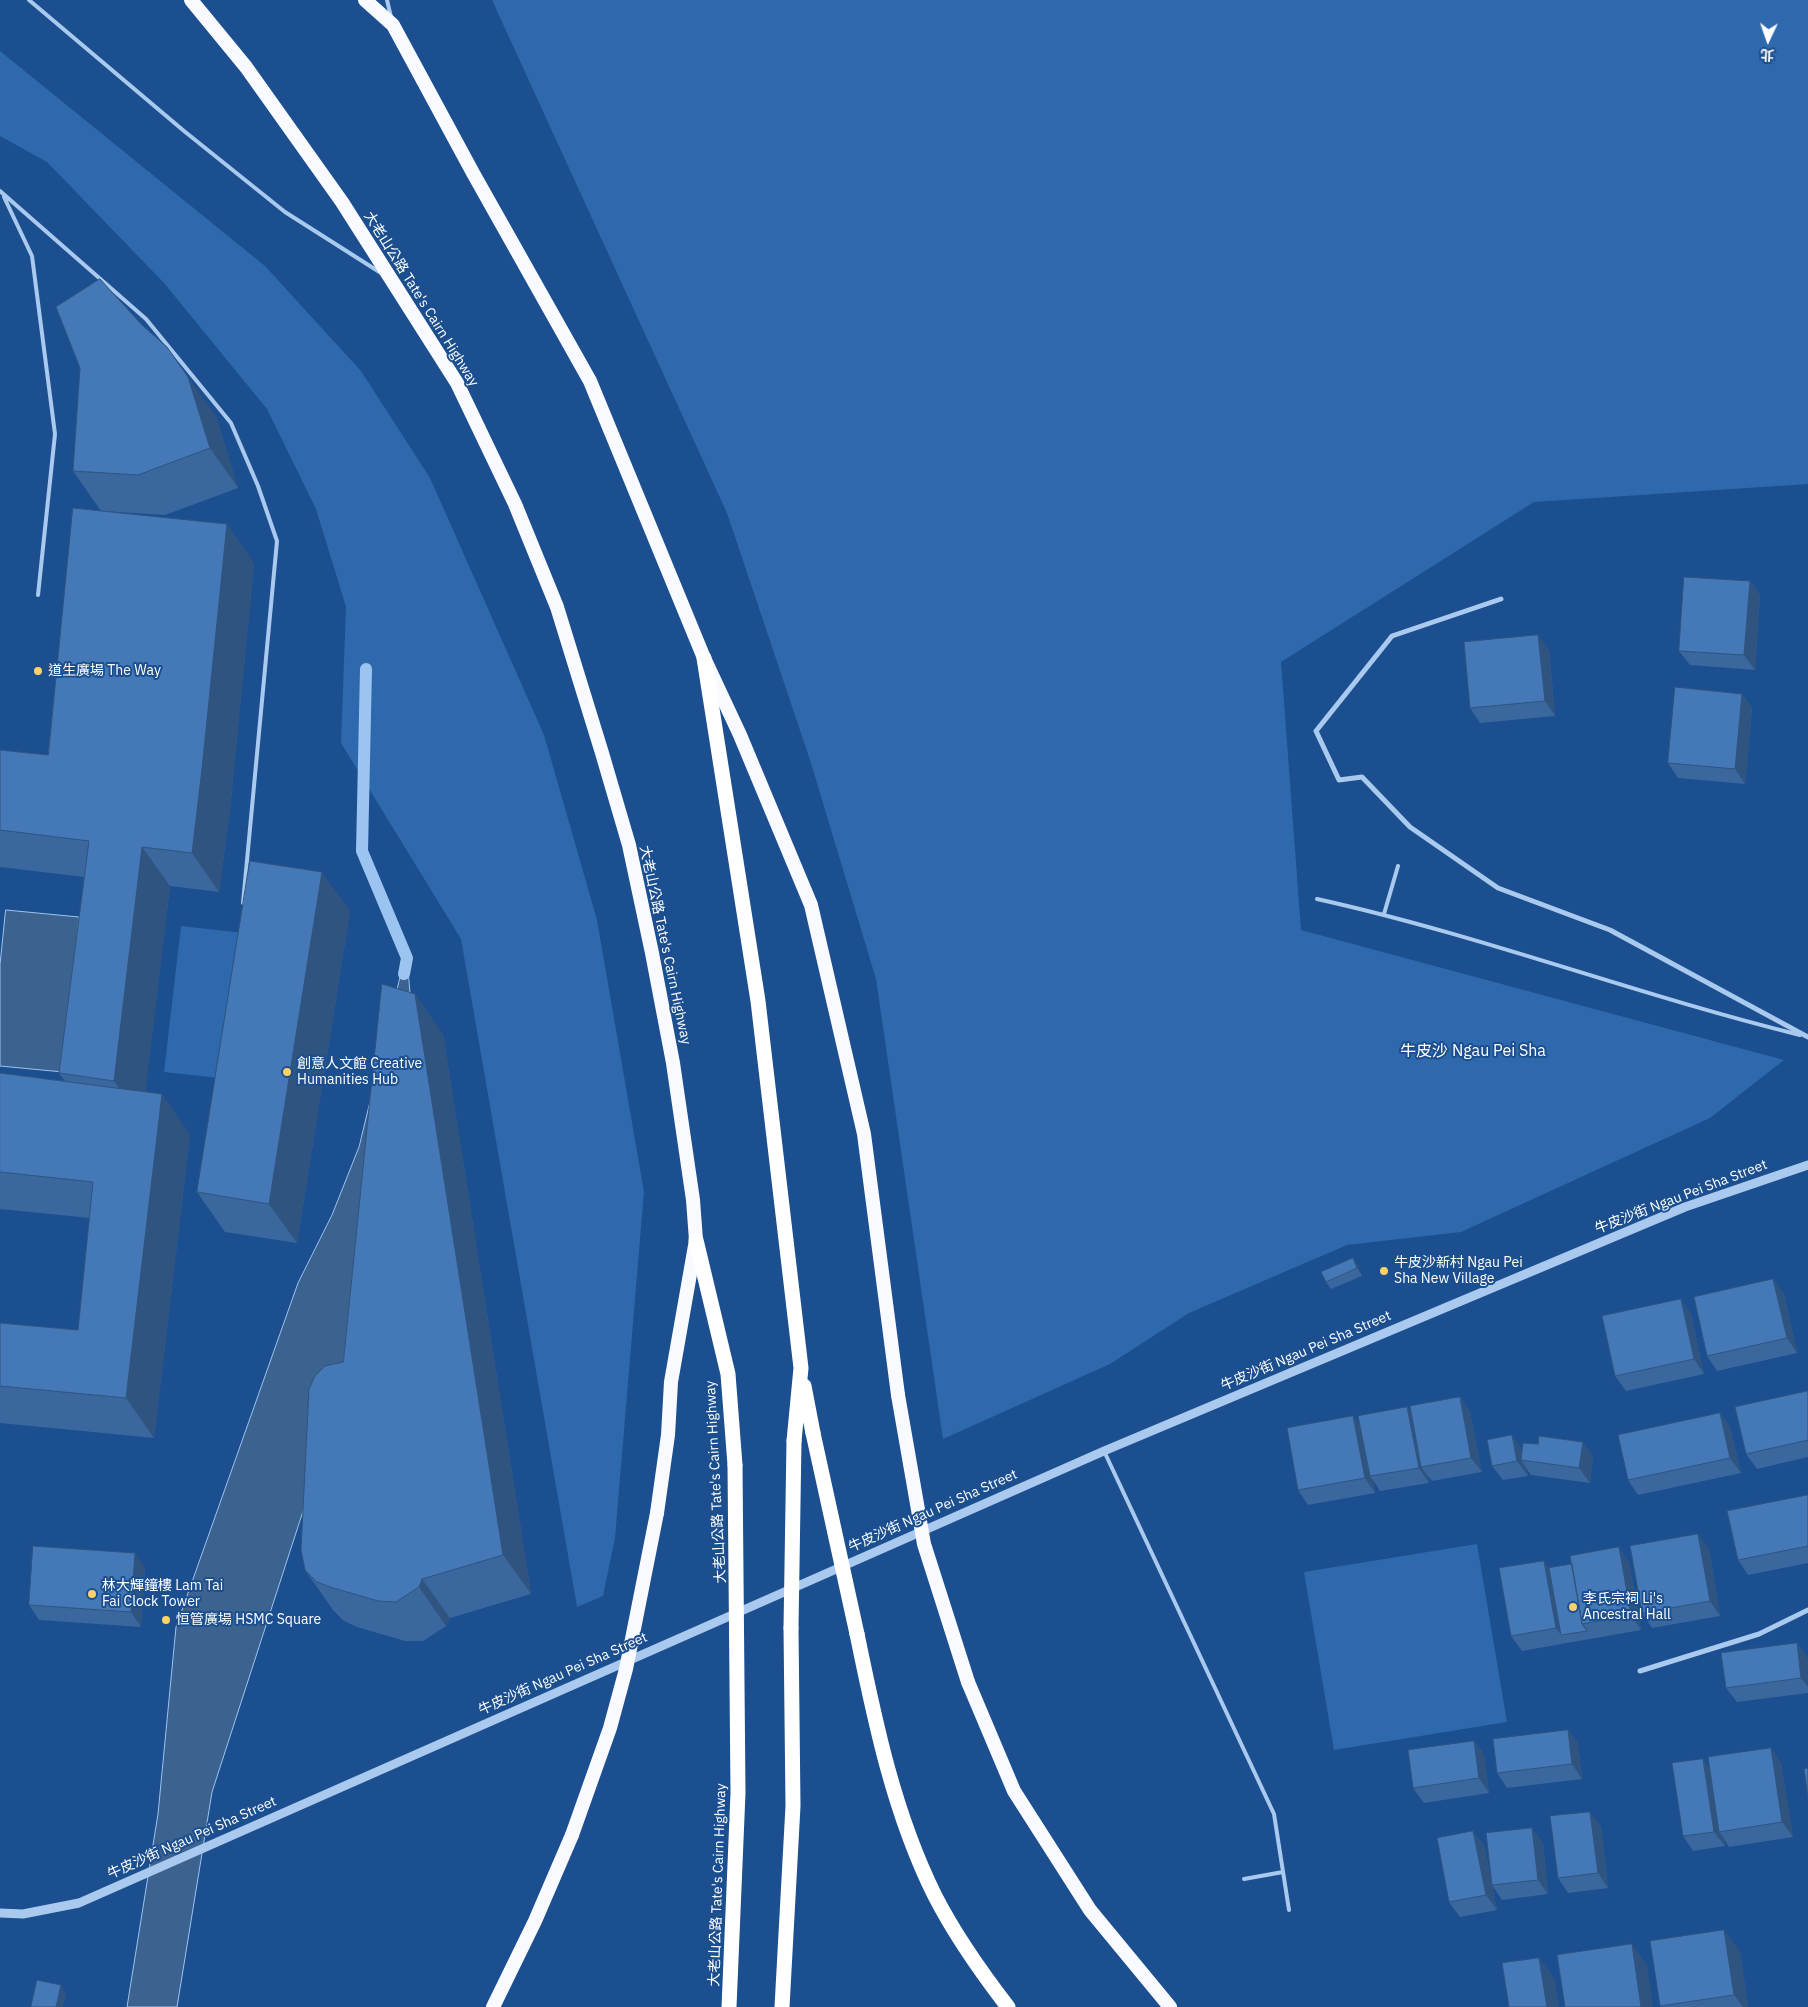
<!DOCTYPE html>
<html>
<head>
<meta charset="utf-8">
<style>
  body { margin:0 }
  #map { position:relative; width:1808px; height:2007px; overflow:hidden; background:#1b4f8f; font-family:"IBM Plex Sans","Noto Sans TC",sans-serif }
  canvas { display:block }
  .north { position:absolute; left:1743px; top:15px; width:50px; height:50px; -webkit-text-stroke:4px #1b4f8f; paint-order:stroke; rotate:183deg; font-size:14px; font-weight:700; line-height:20px; text-align:center; color:#fff }
  .north::after { content:''; display:block; margin:auto; width:18px; height:22px; background:#fff; clip-path:polygon(50% 0,100% 100%,50% 72%,0 100%) }
</style>
</head>
<body>
<div id="map">
<canvas width="1808" height="2007"></canvas>
<div class="north">北</div>
</div>
<script>
const ctx = document.querySelector('canvas').getContext('2d');
ctx.lineJoin = 'round';
function fill(path, color) {
  ctx.fillStyle = color;
  ctx.fill(path, 'evenodd');
}
function stroke(path, color, width, dash) {
  ctx.strokeStyle = color;
  ctx.lineWidth = width;
  ctx.lineCap = dash ? 'butt' : 'round';
  ctx.setLineDash(dash || []);
  ctx.stroke(path);
}
function label(font, color, halo, rows, align = 'center') {
  ctx.font = font + ' "IBM Plex Sans","Noto Sans TC",sans-serif';
  ctx.lineWidth = 4;
  ctx.setLineDash([]);
  ctx.textBaseline = 'middle';
  ctx.strokeStyle = halo;
  ctx.fillStyle = color;
  for (const [text, x, y, turn = 0] of rows) {
    ctx.save();
    ctx.translate(x, y);
    ctx.rotate((+turn || 0) * Math.PI / 180);
    ctx.textAlign = isNaN(turn) ? turn : align;
    if (halo) ctx.strokeText(text, 0, 0);
    ctx.fillText(text, 0, 0);
    ctx.restore();
  }
}
fill(new Path2D(`
  M492,0H1808V484L1534,502L1281,662L1301,930L1784,1060L1710,1118L1461,1232L1347,1245L1189,1313L1110,1364L943,1439L876,979L810,760L727,513Z
  M0,51L265,266L361,371L430,478L544,735L597,920L644,1192L615,1538L603,1596L577,1607L461,939L341,743L346,607L316,509L267,409L164,283L47,162L0,136Z
  M181,926L244,933L227,1079L164,1072Z
  M1477,1544L1507,1722L1334,1750L1304,1572Z`), '#2e69ad');
const water = new Path2D(`
  M6,910L79,917L63,1072L0,1066V965Z
  M405,958H407L415,1051L374,1292L212,1792L177,2007H127L158,1814L176,1627L298,1283L332,1215L359,1147Z`);
fill(water, '#3c6290');
stroke(water, '#9cc4f0', 1);
stroke(new Path2D(`
  M366,669L362,851L407,958L404,974`), '#9cc4f0', 12);
stroke(new Path2D(`
  M29,0L184,131L285,212L381,273
  M387,0L391,17
  M0,191L146,319L231,423L258,486L277,541L243,903
  M4,197L32,256L55,434L38,595
  M1317,899C1480,935 1637,995 1800,1035
  M1384,914L1398,866
  M1104,1451L1274,1814L1289,1910
  M1244,1879L1283,1872`), '#a9c9ee', 4);
stroke(new Path2D(`
  M1501,599L1392,636L1316,731L1339,780L1362,777L1410,827L1498,888L1610,930L1808,1037
  M1640,1671L1759,1634L1808,1610`), '#a9c9ee', 5);
stroke(new Path2D(`
  M0,1913L23,1914L79,1903L1104,1451L1685,1207L1808,1165`), '#a9c9ee', 9);
stroke(new Path2D(`
  M191,0L246,67L342,202L457,383L515,504L557,607L602,753L629,845L652,953L673,1063L693,1200L696,1240L671,1382L668,1435L657,1513
  M365,0L393,25L473,173L590,381L704,658L740,735L811,905L864,1134L898,1395
  M968,1682L1014,1791L1090,1910L1170,2007
  M493,2007L535,1921L572,1835`), '#f8faff', 14);
stroke(new Path2D(`
  M704,658L758,1001L801,1368L794,1441
  M696,1240L728,1374L735,1465
  M804,1386L813,1433
  M857,1634C875,1722 894,1814 935,1896C955,1935 981,1972 1008,2007
  M782,2007L793,1806L791,1628`), '#fff', 15);
stroke(new Path2D(`
  M898,1395L924,1544L968,1682
  M572,1835L610,1728L626,1669L657,1513`), '#f8faff', 14);
stroke(new Path2D(`
  M813,1433L857,1634
  M791,1628L794,1441
  M729,2007L738,1793L735,1465`), '#fff', 15);
fill(new Path2D(`
  M216,416L238,488L165,515L101,511L73,471Z
  M254,563L230,809L219,892L170,886L145,1092L190,1134L154,1438L0,1423V1323L78,1330L90,1218L0,1209V1073L65,1081L59,1073L84,877L0,867V750L48,755Z
  M1750,581L1760,595L1755,670L1690,665L1679,651Z
  M1549,650L1555,716L1480,723L1470,708Z
  M1742,694L1752,708L1745,784L1678,778L1668,763Z
  M350,911L297,1243L225,1232L197,1192Z
  M443,1034L531,1594L450,1618L446,1626L423,1641H405L357,1627L344,1621L333,1610L305,1570L343,1362Z
  M1358,1266L1362,1276L1331,1289L1326,1282Z
  M1773,1279L1784,1294L1797,1353L1717,1371L1707,1356Z
  M1691,1314L1704,1374L1626,1391L1615,1376Z
  M1808,1391V1457L1757,1469L1746,1454Z
  M1460,1397L1470,1412L1482,1472L1432,1481L1428,1476L1429,1483L1380,1491L1373,1480L1375,1493L1308,1505L1298,1490L1353,1416L1360,1426L1407,1407L1411,1413Z
  M1720,1413L1730,1427L1741,1473L1638,1495L1628,1480Z
  M1583,1442L1593,1456L1590,1483L1531,1475L1526,1468L1528,1476L1503,1480L1492,1466L1522,1451L1538,1444Z
  M1808,1495V1563L1748,1575L1738,1560Z
  M1709,1549L1720,1616L1652,1628L1642,1613Z
  M1544,1561L1549,1568L1629,1562L1641,1630L1522,1651L1511,1636Z
  M145,1568L141,1627L39,1620L29,1605Z
  M1797,1643L1807,1657L1808,1665V1693L1737,1702L1726,1688Z
  M1568,1730L1578,1744L1582,1779L1507,1788L1497,1773Z
  M1474,1741L1484,1755L1489,1793L1424,1803L1413,1788Z
  M1771,1748L1781,1763L1793,1837L1729,1847L1724,1839L1725,1846L1693,1851L1683,1836L1710,1768Z
  M1601,1826L1608,1888L1568,1893L1558,1878Z
  M1543,1843L1548,1894L1502,1900L1492,1885Z
  M1484,1845L1497,1910L1460,1917L1449,1902Z
  M1740,1952L1748,2007H1661L1660,2006Z`), '#3a679d');
fill(new Path2D(`
  M188,377L216,416L238,488L210,448Z
  M227,524L254,563L230,809L219,892L192,853Z
  M1750,581L1760,595L1755,670L1744,655Z
  M1538,635L1549,650L1555,716L1545,701Z
  M1742,694L1752,708L1745,784L1735,769Z
  M142,847L170,886L142,1120L114,1081Z
  M322,872L350,911L297,1243L269,1204Z
  M415,994L443,1034L531,1594L503,1555Z
  M162,1094L190,1134L154,1438L126,1398Z
  M1353,1258L1358,1266L1362,1276L1357,1268Z
  M1773,1279L1784,1294L1797,1353L1787,1338Z
  M1681,1299L1691,1314L1704,1374L1694,1359Z
  M1460,1397L1470,1412L1482,1472L1471,1458Z
  M1407,1407L1417,1421L1421,1467L1428,1476L1429,1483L1419,1468Z
  M1720,1413L1730,1427L1741,1473L1730,1458Z
  M1353,1416L1364,1431L1370,1476L1373,1480L1375,1493L1365,1478Z
  M1512,1435L1522,1450L1521,1460L1526,1468L1528,1476L1517,1461Z
  M1583,1442L1593,1456L1590,1483L1579,1468Z
  M1698,1534L1709,1549L1720,1616L1710,1601Z
  M1619,1547L1629,1562L1641,1630L1631,1615Z
  M135,1553L145,1568L141,1627L131,1612Z
  M1544,1561L1554,1575L1561,1635L1556,1628Z
  M422,1579L450,1618L446,1626L419,1587Z
  M1797,1643L1807,1657L1808,1665V1687L1801,1678Z
  M1568,1730L1578,1744L1582,1779L1572,1764Z
  M1474,1741L1484,1755L1489,1793L1479,1778Z
  M1771,1748L1781,1763L1793,1837L1782,1822Z
  M1703,1759L1713,1773L1719,1832L1724,1838L1725,1846L1714,1832Z
  M1590,1812L1601,1826L1608,1888L1598,1873Z
  M1532,1828L1543,1843L1548,1894L1538,1880Z
  M1473,1831L1484,1845L1497,1910L1486,1895Z
  M1724,1930L1740,1952L1748,2007H1743L1734,1995Z
  M1632,1944L1647,1965L1653,2007H1641Z
  M1539,1958L1555,1979L1559,2007H1547Z
  M61,1985L66,1993L63,2007H56Z`), '#305480');
const building = new Path2D(`
  M100,279L142,325L167,347L188,377L210,448L138,475L73,471L80,368L56,307Z
  M73,508L227,524L202,769L192,853L142,847L114,1081L59,1073L89,841L0,830V750L48,755Z
  M1684,577L1750,581L1744,655L1679,651Z
  M1538,635L1545,701L1470,708L1464,642Z
  M1675,687L1742,694L1735,769L1668,763Z
  M250,861L322,872L269,1204L197,1192Z
  M382,984L415,994L503,1555L422,1579L419,1587L396,1602L378,1601L330,1587L317,1582L305,1570L301,1550L309,1389L315,1376L325,1366L343,1362Z
  M0,1073L162,1094L126,1398L0,1386V1323L78,1330L93,1182L0,1172Z
  M1353,1258L1357,1268L1326,1282L1321,1272Z
  M1773,1279L1787,1338L1707,1356L1694,1297Z
  M1681,1299L1694,1359L1615,1376L1602,1316Z
  M1808,1391V1440L1746,1454L1735,1407Z
  M1460,1397L1471,1458L1421,1467L1410,1406Z
  M1407,1407L1419,1468L1370,1476L1358,1416Z
  M1720,1413L1730,1458L1628,1480L1618,1435Z
  M1353,1416L1365,1478L1298,1490L1287,1428Z
  M1512,1435L1517,1461L1492,1466L1487,1440Z
  M1539,1436L1583,1442L1579,1468L1521,1460L1523,1443L1538,1444Z
  M1808,1495V1546L1738,1560L1727,1511Z
  M1698,1534L1710,1601L1642,1613L1630,1546Z
  M33,1546L135,1553L131,1612L29,1605Z
  M1619,1547L1631,1615L1582,1624L1570,1556Z
  M1544,1561L1556,1628L1511,1636L1499,1568Z
  M1572,1564L1582,1624L1587,1631L1561,1635L1549,1568Z
  M1797,1643L1801,1678L1726,1688L1721,1653Z
  M1568,1730L1572,1764L1497,1773L1493,1739Z
  M1474,1741L1479,1778L1413,1788L1408,1750Z
  M1771,1748L1782,1822L1719,1832L1708,1757Z
  M1703,1759L1714,1832L1683,1836L1672,1763Z
  M1808,1768V1798L1804,1769Z
  M1590,1812L1598,1873L1558,1878L1550,1816Z
  M1532,1828L1538,1880L1492,1885L1486,1833Z
  M1473,1831L1486,1895L1449,1902L1437,1838Z
  M1724,1930L1734,1995L1660,2006L1650,1941Z
  M1632,1944L1641,2007H1565L1557,1955Z
  M1539,1958L1547,2007H1509L1502,1963Z
  M37,1980L61,1985L56,2007H31Z`);
fill(building, '#4478b7');
stroke(building, '#305480', 1);
for (const [x, y, r, color] of [
  [38,671,5,"#ffd166"],
  [287,1072,5,"#ffd166"],
  [1384,1271,5,"#ffd166"],
  [92,1594,5,"#ffd166"],
  [1573,1607,5,"#ffd166"],
  [166,1620,5,"#ffd166"]
]) {
  const dot = new Path2D();
  dot.arc(x, y, r, 0, 2 * Math.PI);
  ctx.fillStyle = color;
  ctx.fill(dot);
  stroke(dot, '#1b4f8f', 2);
}
label('14px', '#fff', '#1b4f8f', [
  ["大老山公路 Tate's Cairn Highway",421,299,58],
  ["大老山公路 Tate's Cairn Highway",665,945,78],
  ["牛皮沙街 Ngau Pei Sha Street",1681,1197,-21],
  ["牛皮沙街 Ngau Pei Sha Street",1306,1351,-23],
  ["大老山公路 Tate's Cairn Highway",716,1482,-93],
  ["牛皮沙街 Ngau Pei Sha Street",933,1511,-24],
  ["牛皮沙街 Ngau Pei Sha Street",563,1674,-24],
  ["牛皮沙街 Ngau Pei Sha Street",192,1838,-24],
  ["大老山公路 Tate's Cairn Highway",718,1885,-88]
]);
label('14px', '#fff', '#1b4f8f', [
  ["道生廣場 The Way",48,671],
  ["創意人文館 Creative",297,1064],
  ["Humanities Hub",297,1080],
  ["牛皮沙新村 Ngau Pei",1394,1263],
  ["Sha New Village",1394,1279],
  ["林大輝鐘樓 Lam Tai",102,1586],
  ["Fai Clock Tower",102,1602],
  ["李氏宗祠 Li's",1583,1599],
  ["Ancestral Hall",1583,1615],
  ["恒管廣場 HSMC Square",176,1620]
], 'left');
label('16px', '#fff', '#1b4f8f', [
  ["牛皮沙 Ngau Pei Sha",1473,1051]
]);
</script>
</body>
</html>
